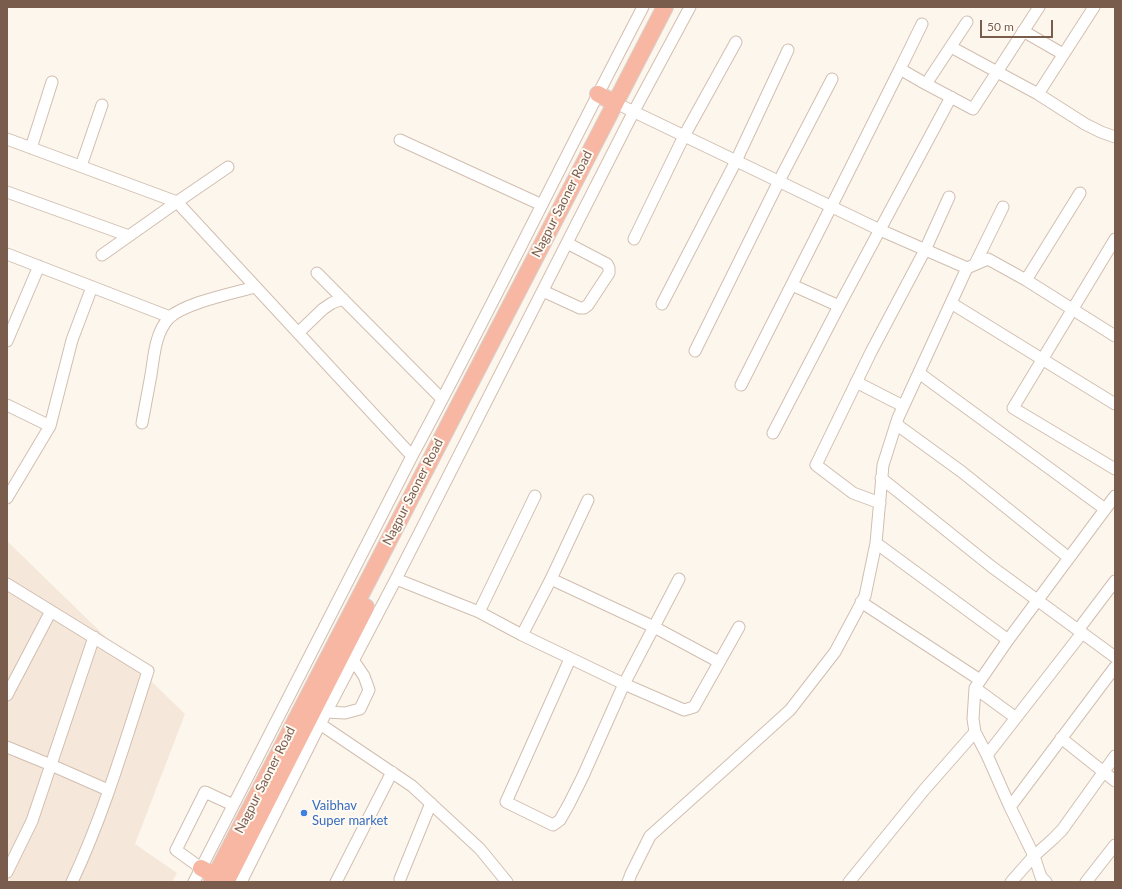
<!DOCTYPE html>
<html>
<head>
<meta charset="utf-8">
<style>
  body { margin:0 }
  #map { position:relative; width:1122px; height:889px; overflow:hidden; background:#fdf6ec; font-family:Lato,sans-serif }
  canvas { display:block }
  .frame { position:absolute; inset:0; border:8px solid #7a5c4d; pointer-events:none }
  .scale { position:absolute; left:980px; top:20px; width:73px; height:18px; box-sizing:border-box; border:2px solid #7a5c4d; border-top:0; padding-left:5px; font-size:12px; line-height:14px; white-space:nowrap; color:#7a5c4d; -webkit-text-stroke:3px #fffaf3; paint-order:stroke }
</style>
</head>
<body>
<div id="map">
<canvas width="1122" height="889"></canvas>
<div class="frame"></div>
<div class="scale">50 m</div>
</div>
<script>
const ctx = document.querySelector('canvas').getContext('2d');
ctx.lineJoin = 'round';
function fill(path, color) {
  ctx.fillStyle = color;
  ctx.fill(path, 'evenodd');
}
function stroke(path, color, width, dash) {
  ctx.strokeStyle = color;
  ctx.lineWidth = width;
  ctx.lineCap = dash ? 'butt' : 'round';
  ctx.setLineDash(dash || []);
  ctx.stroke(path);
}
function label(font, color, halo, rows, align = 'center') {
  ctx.font = font + ' Lato,sans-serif';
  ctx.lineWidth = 4;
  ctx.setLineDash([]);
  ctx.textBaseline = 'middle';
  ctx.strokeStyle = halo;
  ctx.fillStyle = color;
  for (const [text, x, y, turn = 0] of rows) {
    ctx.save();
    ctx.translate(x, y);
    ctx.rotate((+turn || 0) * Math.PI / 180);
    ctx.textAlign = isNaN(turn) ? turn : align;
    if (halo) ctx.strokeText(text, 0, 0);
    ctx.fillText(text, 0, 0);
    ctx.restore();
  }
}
fill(new Path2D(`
  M7,541L185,714L135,844L177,873L172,882H7Z`), '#f5e8da');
const minor = new Path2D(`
  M1023,31L1063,54
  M951,47L1038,94L1085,124L1101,132L1115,137
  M900,69L922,24
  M926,84L973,109L1039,7
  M1038,94L1094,7
  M624,107L880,230L967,268L988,259L1026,280L1115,336
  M7,139L177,202L412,456
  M400,140L542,205
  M31,148L52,82
  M81,166L102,105
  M7,192L129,236
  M634,239L684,136L736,42
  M1115,239L1013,408L1115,469
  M7,254L170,317
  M102,255L177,202L228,167
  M975,264L1003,207
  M317,273L442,399
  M1026,280L1080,193
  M792,285L839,306
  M543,291L580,308H584L588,305L609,273V268L607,264L567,243
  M951,303L1115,404
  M662,304L736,161L788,50
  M298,333L323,309L332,303L343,299
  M7,341L39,266
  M695,351L779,181L832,79
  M919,373L1105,509
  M856,382L903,406
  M741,385L831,207L900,69L926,84L967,22
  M7,405L50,426
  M142,423C145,407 148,391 151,375C154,356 155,333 169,318C184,303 234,293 255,287
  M896,424L962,472L1069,558
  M773,433L839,306L951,97
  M881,478L992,567L1115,657
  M7,498L50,426L72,340L92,287
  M880,503L853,493L816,465L871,352L925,250L949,197
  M876,543L1008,640
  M396,579L479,612L522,635L624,684L684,710L694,707L739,627
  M551,579L654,627L719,662
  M7,584L148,671C125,742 104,814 72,882
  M861,602L980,680
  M479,612L535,496
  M1078,630L1115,581
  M522,635L551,579L588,500
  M570,659L506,802L553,825L560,820L569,804L583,776L624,684L679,579
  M975,688L1016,718
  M7,695L51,611
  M326,712L345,713L360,709L369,690L364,676L353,660
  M320,724L412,786L480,849L507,882
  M1061,738L1115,781
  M7,747L51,765L108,790
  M987,755L1082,633
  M1010,807L1115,667
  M201,868L176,850L205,792L233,805
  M7,872L32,821L94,637
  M400,879L431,803
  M194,882L412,456C492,308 565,156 643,7
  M241,882L320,724L396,579L634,111L690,7
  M336,882L392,772
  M628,882L631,874L650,836L726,768L790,710L835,652L865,596L876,543L883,465L898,418L967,268
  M849,882L924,790L975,732
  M1011,882L1034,856L1010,807L987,755L975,732L973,719L975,688L1008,640L1115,496
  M1046,882L1041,877L1034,856L1053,839L1062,830L1115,756
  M1086,882L1115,845`);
const highway = new Path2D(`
  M598,94L615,103
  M201,868L216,876
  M212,882L665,7
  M226,882L366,607`);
stroke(minor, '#d1beb0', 13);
stroke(highway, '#dad1cd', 18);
stroke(minor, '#fff', 11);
stroke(highway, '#f7b7a3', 16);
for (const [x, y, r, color] of [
  [304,813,4,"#3f7fe0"]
]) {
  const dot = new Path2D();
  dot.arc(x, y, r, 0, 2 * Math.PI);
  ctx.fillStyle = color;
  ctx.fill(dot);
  stroke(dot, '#fffaf3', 1.5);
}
label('13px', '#7a5c4d', '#fffaf3', [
  ["Nagpur Saoner Road",562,204,-63],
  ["Nagpur Saoner Road",413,492,-63],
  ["Nagpur Saoner Road",265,780,-63]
]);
label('13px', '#366cbe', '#fffaf3', [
  ["Vaibhav",312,806],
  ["Super market",312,821]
], 'left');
</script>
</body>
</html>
